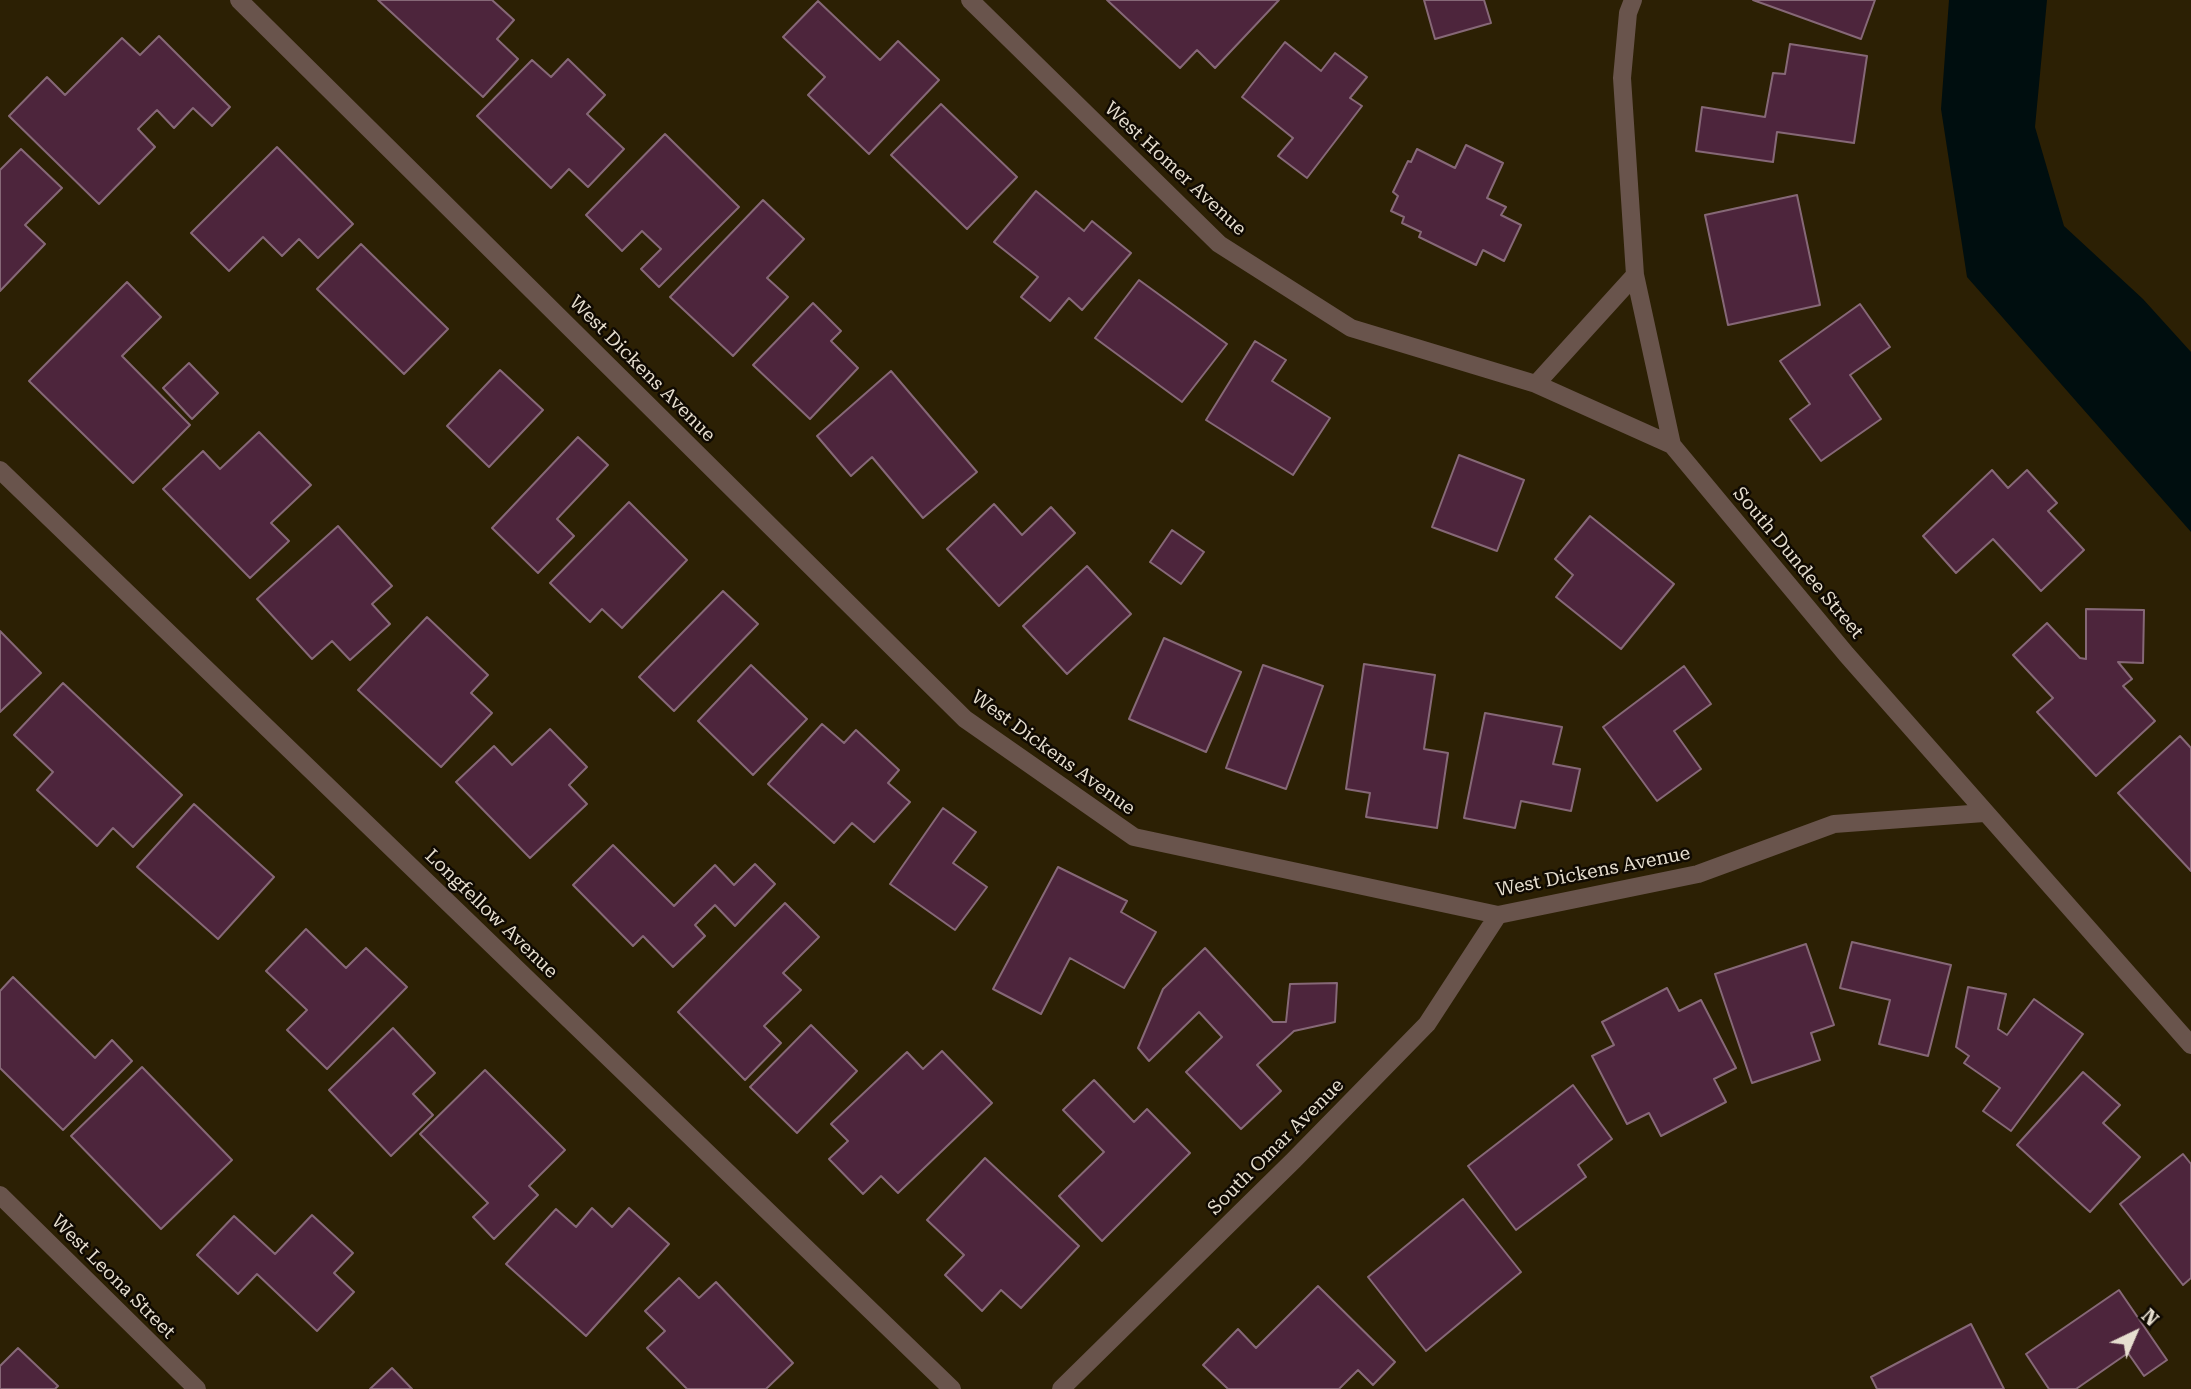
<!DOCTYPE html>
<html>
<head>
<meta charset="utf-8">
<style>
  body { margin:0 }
  #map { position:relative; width:2191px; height:1389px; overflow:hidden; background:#2c2004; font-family:"Roboto Serif",serif }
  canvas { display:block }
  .north { position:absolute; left:2100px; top:1298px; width:70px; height:70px; -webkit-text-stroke:5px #100a02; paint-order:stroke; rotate:44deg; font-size:19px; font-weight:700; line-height:28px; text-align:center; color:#e6decf }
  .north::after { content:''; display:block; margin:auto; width:24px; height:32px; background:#e6decf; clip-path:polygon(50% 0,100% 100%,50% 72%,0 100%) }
</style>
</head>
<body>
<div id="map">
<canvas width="2191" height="1389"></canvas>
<div class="north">N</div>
</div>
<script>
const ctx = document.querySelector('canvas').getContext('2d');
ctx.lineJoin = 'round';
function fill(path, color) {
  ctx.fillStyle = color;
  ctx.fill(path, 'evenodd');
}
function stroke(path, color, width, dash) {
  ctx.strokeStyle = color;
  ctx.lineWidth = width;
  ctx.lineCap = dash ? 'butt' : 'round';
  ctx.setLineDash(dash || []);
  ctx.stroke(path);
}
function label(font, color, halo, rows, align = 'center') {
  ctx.font = font + ' "Roboto Serif",serif';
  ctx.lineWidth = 5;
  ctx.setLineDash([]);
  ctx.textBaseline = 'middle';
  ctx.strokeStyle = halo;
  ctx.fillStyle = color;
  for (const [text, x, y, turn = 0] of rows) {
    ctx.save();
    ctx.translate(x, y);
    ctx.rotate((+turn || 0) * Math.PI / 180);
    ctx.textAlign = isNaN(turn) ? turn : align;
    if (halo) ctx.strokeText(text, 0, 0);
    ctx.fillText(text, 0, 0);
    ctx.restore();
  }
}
fill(new Path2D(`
  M1949,0H2047L2035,127L2064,226L2143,299L2191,352V532L1967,277L1941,109Z`), '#000e0f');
const building = new Path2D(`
  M378,0H492L514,20L497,39L518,59L483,97Z
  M1107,0H1279L1215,68L1197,50L1180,68Z
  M1424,0H1484L1491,23L1435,39Z
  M1753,0H1875L1861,39Z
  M818,1L880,60L898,41L939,80L869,154L808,95L825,77L783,37Z
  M159,36L230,107L212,126L193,108L174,128L157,110L138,129L155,147L99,204L9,116L47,77L65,95L122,38L140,55Z
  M1285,42L1321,71L1335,53L1367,77L1350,98L1362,106L1307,178L1278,156L1293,138L1242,97Z
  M1790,44L1867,56L1854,143L1777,132L1773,162L1696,151L1702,107L1765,117L1773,73L1785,74Z
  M568,59L605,95L587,114L624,149L588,187L569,169L551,188L477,116L532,60L551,77Z
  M941,104L1017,177L967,229L891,155Z
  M665,134L739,207L659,287L641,269L661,249L642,231L622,251L586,215Z
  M1466,145L1503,163L1487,198L1506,207L1501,215L1521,225L1504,261L1483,250L1476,265L1419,237L1421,232L1402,223L1404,217L1391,211L1398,196L1393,192L1408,161L1411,162L1417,149L1455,168Z
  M277,147L353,224L318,258L299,239L282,256L263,237L229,271L191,233Z
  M21,149L62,188L25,225L45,244L0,291V170Z
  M1036,191L1084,231L1092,221L1131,253L1082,310L1069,298L1050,321L1021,297L1038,277L994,242Z
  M1797,195L1820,305L1728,325L1705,215Z
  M763,200L804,239L767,278L788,297L733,356L670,297Z
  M361,244L448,329L404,374L317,289Z
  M1139,280L1227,344L1182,402L1095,338Z
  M127,282L161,317L122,356L190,425L133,483L29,381Z
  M813,303L841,331L831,341L858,368L810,419L753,365Z
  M1860,304L1890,347L1850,375L1881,419L1821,461L1790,419L1810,404L1780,361Z
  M1255,341L1286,360L1272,381L1330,418L1293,475L1206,420Z
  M189,363L218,393L192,419L163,388Z
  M500,370L543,410L489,467L447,426Z
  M891,371L977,472L923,518L872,457L851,476L817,436Z
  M259,432L311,485L271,523L289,541L250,578L163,489L203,451L220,469Z
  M578,437L608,465L557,519L574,536L538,573L492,528Z
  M1459,455L1524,480L1497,551L1432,527Z
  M1992,470L2008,488L2027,470L2057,503L2048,511L2084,550L2041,591L1993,539L1956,573L1923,536Z
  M629,502L687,560L622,628L602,609L590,622L550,583Z
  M994,504L1022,535L1051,507L1075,533L999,606L947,549Z
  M1590,516L1674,584L1621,649L1556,597L1573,575L1555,559Z
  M338,526L392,586L372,604L390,624L350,660L332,641L312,659L257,599Z
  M1172,530L1204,552L1181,584L1150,562Z
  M1087,566L1131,614L1067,674L1023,626Z
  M723,591L758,624L674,711L639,677Z
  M2086,609L2144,610L2143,663L2118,662L2132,679L2123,686L2155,721L2096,776L2037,712L2053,698L2013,655L2047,623L2080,658L2086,659Z
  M427,617L488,675L471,693L492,713L441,767L358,690Z
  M0,631L41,673L0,712Z
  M1164,638L1241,672L1206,752L1129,719Z
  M1364,664L1435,675L1424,749L1448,753L1437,828L1366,817L1370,793L1346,789Z
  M751,665L807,719L753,775L698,721Z
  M1263,665L1323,686L1286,789L1226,768Z
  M1684,666L1711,704L1674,731L1701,769L1657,801L1603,727Z
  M63,683L182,795L133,847L113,828L97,846L37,790L53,772L14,735Z
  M1485,713L1562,727L1553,764L1580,769L1571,811L1521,801L1515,828L1464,818Z
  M822,724L844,743L856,730L899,770L888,783L910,802L874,842L852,823L834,843L768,784Z
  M550,729L587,767L569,785L587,804L530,858L456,782L494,746L512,765Z
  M2180,736L2191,748V871L2118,793Z
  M194,804L274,877L218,939L137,867Z
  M943,808L976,832L953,863L987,887L955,930L890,884Z
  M613,845L674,906L715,865L734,885L755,864L775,884L735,926L715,905L695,925L705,936L673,967L643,936L633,946L573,885Z
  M1058,867L1127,901L1121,912L1156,932L1124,988L1070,958L1041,1014L993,989Z
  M785,903L819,937L783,973L801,990L764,1026L781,1043L745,1080L678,1012Z
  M306,929L346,968L366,948L407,987L327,1069L287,1030L307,1010L266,971Z
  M1852,942L1951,965L1928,1056L1879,1044L1890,1000L1840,988Z
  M1806,944L1834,1025L1811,1033L1820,1060L1752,1083L1715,974Z
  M1205,948L1273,1022H1286L1290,984L1337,983L1335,1022L1294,1031L1257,1065L1281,1091L1241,1129L1186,1072L1222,1037L1199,1012L1149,1061L1138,1048L1163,989Z
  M13,977L95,1058L112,1040L132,1061L63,1130L0,1068V991Z
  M1968,987L2006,994L1998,1029L2007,1035L2034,999L2083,1034L2011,1131L1983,1111L2000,1088L1964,1063L1969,1056L1956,1047Z
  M1667,988L1679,1011L1701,1000L1736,1068L1714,1079L1726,1102L1661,1136L1649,1113L1627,1124L1592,1056L1614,1045L1602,1022Z
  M811,1025L857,1071L797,1133L750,1087Z
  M393,1028L435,1073L413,1094L433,1115L391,1156L329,1090Z
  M942,1051L992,1103L898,1193L881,1176L863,1194L829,1159L848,1141L831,1124L907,1052L923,1069Z
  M142,1067L232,1160L161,1229L71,1136Z
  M485,1070L565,1150L529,1186L538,1195L494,1239L473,1217L488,1203L420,1134Z
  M2083,1072L2120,1105L2103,1123L2140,1157L2090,1212L2017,1145Z
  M1094,1080L1134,1122L1147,1109L1190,1153L1102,1241L1059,1196L1104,1152L1063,1110Z
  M1573,1085L1612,1139L1578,1165L1586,1177L1516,1230L1468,1166Z
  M2183,1154L2191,1164V1278L2183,1285L2120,1204Z
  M985,1158L1079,1246L1021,1308L1001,1290L982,1311L945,1275L964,1255L927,1220Z
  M1463,1199L1521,1272L1426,1351L1368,1277Z
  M592,1208L612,1227L629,1208L669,1244L586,1336L506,1264L556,1209L576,1227Z
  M312,1215L353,1253L334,1273L354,1292L317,1331L257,1274L238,1294L197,1255L234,1216L275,1254Z
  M679,1278L699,1298L716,1282L793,1363L766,1389H687L647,1348L665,1331L645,1311Z
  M1318,1286L1395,1362L1373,1385L1358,1370L1339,1389H1228L1203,1365L1238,1329L1256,1348Z
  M2119,1290L2167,1360L2144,1376L2128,1353L2076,1389H2049L2026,1354Z
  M1971,1324L2004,1389H1877L1871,1377Z
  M18,1348L58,1386L55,1389H0V1366Z
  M392,1368L412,1389H370Z`);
fill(building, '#4d253c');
stroke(building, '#866877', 2);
stroke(new Path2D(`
  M239,0L965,719L1134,837L1498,915L1698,874L1834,824L1984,813
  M970,0L1219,244L1351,328L1536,384L1635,275
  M1633,0L1628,13L1622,78L1635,275L1672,445L1846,654L2191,1045
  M1536,384L1672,445
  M0,470L952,1389
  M0,1195L197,1389
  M1061,1389L1294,1160L1427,1024L1498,915`), '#69544c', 18);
label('19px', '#e6decf', '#100a02', [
  ["West Homer Avenue",1175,169,43],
  ["West Dickens Avenue",642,369,45],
  ["South Dundee Street",1798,563,50],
  ["West Dickens Avenue",1053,753,36],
  ["West Dickens Avenue",1593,872,-11],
  ["Longfellow Avenue",491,914,44],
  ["South Omar Avenue",1276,1147,-45],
  ["West Leona Street",113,1277,45]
]);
</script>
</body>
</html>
